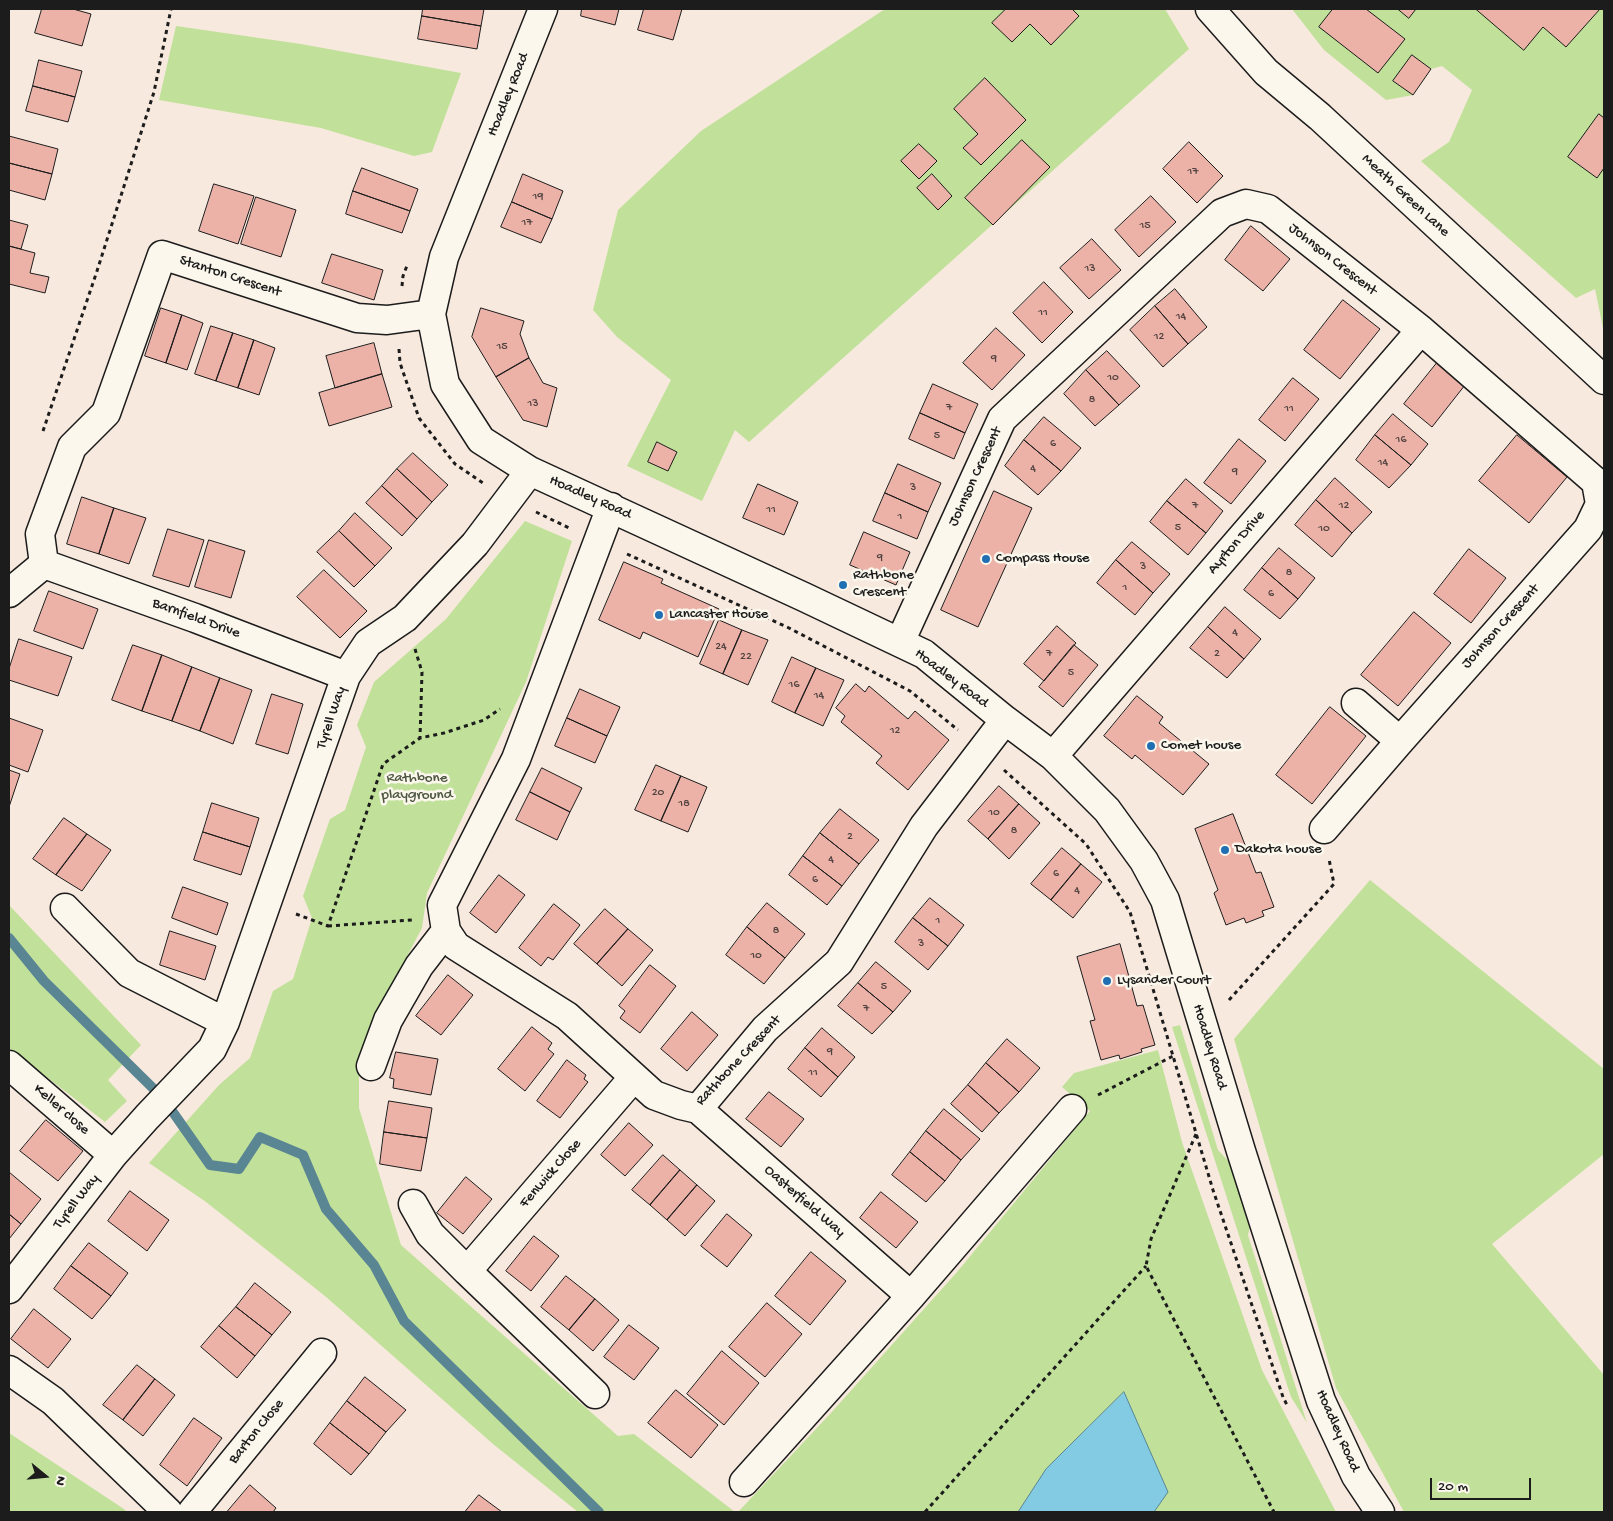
<!DOCTYPE html>
<html>
<head>
<meta charset="utf-8">
<style>
  body { margin:0 }
  #map { position:relative; width:1613px; height:1521px; overflow:hidden; background:#f8e9de; font-family:"Gochi Hand",sans-serif }
  canvas { display:block }
  .frame { position:absolute; inset:0; border:10px solid #1c1c1c; pointer-events:none }
  .north { position:absolute; left:20px; top:1451px; width:50px; height:50px; -webkit-text-stroke:4px #fbf7ec; paint-order:stroke; rotate:107deg; font-size:14px; font-weight:700; line-height:20px; text-align:center; color:#1c1c1c }
  .north::after { content:''; display:block; margin:auto; width:18px; height:22px; background:#1c1c1c; clip-path:polygon(50% 0,100% 100%,50% 72%,0 100%) }
  .scale { position:absolute; left:1430px; top:1478px; width:101px; height:22px; box-sizing:border-box; border:2px solid #1c1c1c; border-top:0; padding-left:6px; font-size:15px; line-height:18px; white-space:nowrap; color:#1c1c1c; -webkit-text-stroke:4px #fbf7ec; paint-order:stroke }
</style>
</head>
<body>
<div id="map">
<canvas width="1613" height="1521"></canvas>
<div class="frame"></div>
<div class="north">N</div>
<div class="scale">20 m</div>
</div>
<script>
const ctx = document.querySelector('canvas').getContext('2d');
ctx.lineJoin = 'round';
function fill(path, color) {
  ctx.fillStyle = color;
  ctx.fill(path, 'evenodd');
}
function stroke(path, color, width, dash) {
  ctx.strokeStyle = color;
  ctx.lineWidth = width;
  ctx.lineCap = dash ? 'butt' : 'round';
  ctx.setLineDash(dash || []);
  ctx.stroke(path);
}
function label(font, color, halo, rows, align = 'center') {
  ctx.font = font + ' "Gochi Hand",sans-serif';
  ctx.lineWidth = 5;
  ctx.setLineDash([]);
  ctx.textBaseline = 'middle';
  ctx.strokeStyle = halo;
  ctx.fillStyle = color;
  for (const [text, x, y, turn = 0] of rows) {
    ctx.save();
    ctx.translate(x, y);
    ctx.rotate((+turn || 0) * Math.PI / 180);
    ctx.textAlign = isNaN(turn) ? turn : align;
    if (halo) ctx.strokeText(text, 0, 0);
    ctx.fillText(text, 0, 0);
    ctx.restore();
  }
}
fill(new Path2D(`
  M885,9H1165L1189,49L749,442L735,430L702,501L627,466L671,380L617,337L593,310L618,210L701,131Z
  M1292,9H1604V333L1595,289L1576,298L1421,161L1449,142L1472,90L1442,66L1431,69L1413,95L1386,100L1324,50Z
  M176,26L301,44L461,73L432,152L414,156L321,128L159,100Z
  M525,521L572,541L526,682L427,893L422,928L370,1026L359,1063V1108L401,1245L618,1436L634,1434L735,1512H578L493,1444L325,1296L206,1202L149,1163L219,1085L250,1058L273,991L293,979L312,918L303,896L330,819L345,810L366,747L357,725L374,682L446,619Z
  M1370,880L1604,1069V1154L1492,1244L1604,1375V1512H1404L1336,1388L1234,1039Z
  M9,905L141,1045L108,1080L127,1101L105,1122L9,1048Z
  M1180,1025L1218,1150L1246,1180L1255,1205L1248,1235L1307,1423L1291,1397L1172,1027Z
  M1158,1050L1182,1142L1262,1370L1336,1512H738L830,1414L957,1272L1090,1111L1062,1087L1074,1073Z
  M9,1433L124,1509L127,1512H9Z`), '#c1e19a');
const water = new Path2D(`
  M1124,1392L1168,1492L1154,1512H1018L1046,1469Z`);
fill(water, '#83cbe3');
stroke(water, '#5a8593', 1);
stroke(new Path2D(`
  M9,938L44,981L163,1098L210,1165L239,1169L260,1137L303,1155L326,1209L374,1265L404,1321L599,1512`), '#5a8593', 10);
const building = new Path2D(`
  M42,9H73L91,14L82,46L35,33Z
  M423,9H484L481,26L422,16Z
  M582,9H619L615,25L581,16Z
  M644,9H682L673,40L638,30Z
  M1006,9H1072L1079,16L1051,45L1030,24L1012,42L992,23Z
  M1333,9H1366L1405,39L1378,73L1319,27Z
  M1398,9H1416L1409,18Z
  M1476,9H1600L1566,47L1543,27L1524,50Z
  M422,16L481,26L477,49L418,39Z
  M1412,55L1431,69L1413,95L1393,81Z
  M39,60L82,71L75,97L33,86Z
  M985,78L1026,120L981,165L963,148L978,134L954,109Z
  M33,86L75,97L68,122L26,111Z
  M1599,114L1604,118V168L1597,178L1568,157Z
  M9,136L58,149L52,174L9,163Z
  M1022,140L1050,167L993,225L965,198Z
  M1189,142L1223,176L1197,203L1163,169Z
  M919,144L937,161L919,179L901,161Z
  M9,163L52,174L45,200L9,190Z
  M362,168L418,189L410,211L353,191Z
  M523,174L563,191L552,219L512,202Z
  M932,174L952,196L938,210L917,188Z
  M214,184L254,196L238,244L199,231Z
  M353,191L410,211L402,233L346,214Z
  M1151,196L1176,222L1139,257L1115,230Z
  M256,197L296,210L281,257L241,244Z
  M512,202L552,219L541,243L501,227Z
  M9,220L28,225L21,249L9,246Z
  M1251,226L1290,259L1263,291L1225,260Z
  M1092,239L1121,270L1089,299L1060,268Z
  M9,246L35,253L30,273L49,277L45,293L9,284Z
  M332,254L383,270L374,300L322,283Z
  M1044,282L1073,312L1042,343L1013,313Z
  M1175,289L1207,327L1188,344L1155,306Z
  M1343,300L1380,329L1340,379L1304,350Z
  M1155,306L1188,344L1163,367L1130,330Z
  M161,308L182,315L166,363L145,356Z
  M481,308L524,321L520,334L529,358L496,377L472,337Z
  M182,315L203,323L187,370L166,363Z
  M211,326L233,333L216,381L195,374Z
  M996,328L1025,355L992,390L963,363Z
  M233,333L254,340L238,388L216,381Z
  M254,340L275,348L259,395L238,388Z
  M374,343L382,374L335,388L326,356Z
  M1107,351L1140,386L1119,405L1086,370Z
  M529,358L543,383L557,388L547,427L523,420L496,377Z
  M1437,363L1465,385L1432,427L1404,404Z
  M1086,370L1119,405L1095,426L1064,394Z
  M382,374L392,407L329,426L319,393Z
  M1293,378L1319,399L1285,441L1259,420Z
  M933,384L978,404L965,433L920,413Z
  M920,413L965,433L954,459L909,439Z
  M1393,414L1428,444L1411,465L1375,435Z
  M1044,417L1081,448L1061,471L1024,440Z
  M1375,435L1411,465L1389,488L1356,460Z
  M1517,435L1567,477L1529,523L1479,481Z
  M1239,439L1266,461L1231,504L1204,483Z
  M1024,440L1061,471L1038,495L1005,466Z
  M657,442L677,452L668,471L648,462Z
  M413,453L448,485L432,502L397,469Z
  M898,464L941,483L928,512L885,493Z
  M397,469L432,502L417,519L382,486Z
  M1335,478L1372,512L1352,533L1316,500Z
  M1186,479L1223,511L1206,533L1167,501Z
  M758,484L798,502L784,535L743,518Z
  M382,486L417,519L402,536L366,503Z
  M994,491L1032,508L978,627L941,610Z
  M885,493L928,512L917,539L873,521Z
  M82,497L114,508L99,554L67,544Z
  M1316,500L1352,533L1332,557L1295,525Z
  M1167,501L1206,533L1188,555L1150,522Z
  M114,508L146,518L129,564L99,554Z
  M355,513L392,548L375,566L339,531Z
  M168,529L204,540L189,587L153,576Z
  M339,531L375,566L354,587L317,552Z
  M864,532L910,552L896,585L850,565Z
  M209,540L245,551L231,598L195,587Z
  M1132,542L1170,574L1153,593L1116,560Z
  M1279,548L1315,578L1298,599L1262,568Z
  M1469,549L1506,578L1471,623L1434,594Z
  M1116,560L1153,593L1135,615L1097,583Z
  M624,562L663,579L661,583L719,609L698,657L643,632L640,639L599,620Z
  M1262,568L1298,599L1280,619L1244,590Z
  M324,570L367,611L340,638L297,597Z
  M49,591L98,609L83,649L34,631Z
  M1225,607L1261,639L1244,659L1208,627Z
  M1414,612L1451,643L1398,706L1361,675Z
  M719,620L742,630L723,674L700,664Z
  M1057,626L1076,643L1044,681L1024,664Z
  M1208,627L1244,659L1227,678L1190,648Z
  M742,630L768,640L748,685L723,674Z
  M19,639L72,657L58,696L9,680V669Z
  M133,645L162,655L142,711L112,700Z
  M1074,645L1098,665L1063,707L1039,687Z
  M162,655L192,667L172,721L142,711Z
  M792,657L816,668L795,713L772,702Z
  M192,667L220,678L200,731L172,721Z
  M816,668L844,680L823,726L795,713Z
  M220,678L252,690L233,744L200,731Z
  M856,684L865,692L869,686L908,719L915,711L949,740L908,790L876,763L882,756L841,722L845,716L836,708Z
  M580,689L620,707L607,736L567,718Z
  M272,694L303,704L288,754L256,744Z
  M1137,696L1163,717L1159,723L1209,764L1183,795L1135,755L1132,759L1104,736Z
  M1330,707L1366,736L1312,804L1276,775Z
  M9,718L43,730L28,772L9,765Z
  M567,718L607,736L595,763L555,746Z
  M656,765L681,776L661,821L635,810Z
  M542,768L582,788L570,812L530,792Z
  M9,770L20,774L9,807Z
  M681,776L707,787L688,832L661,821Z
  M999,786L1019,804L988,839L968,821Z
  M530,792L570,812L557,840L516,820Z
  M212,803L259,818L250,847L203,832Z
  M1019,804L1040,823L1009,859L988,839Z
  M840,809L879,840L859,864L820,833Z
  M1233,814L1256,873L1261,872L1274,907L1262,911L1264,916L1246,923L1244,918L1226,925L1214,893L1218,890L1195,829Z
  M64,818L87,834L56,875L33,859Z
  M203,832L250,847L241,875L194,860Z
  M820,833L859,864L842,886L803,856Z
  M87,834L111,850L82,891L56,875Z
  M1062,848L1081,864L1051,900L1031,884Z
  M803,856L842,886L827,905L789,875Z
  M1081,864L1102,882L1073,918L1051,900Z
  M499,875L525,895L496,933L470,913Z
  M183,887L228,903L217,935L172,918Z
  M930,898L964,925L948,946L913,918Z
  M767,903L805,934L785,958L747,927Z
  M554,904L580,925L553,960L548,957L541,966L519,948Z
  M605,909L628,929L597,964L574,944Z
  M913,918L948,946L928,970L895,942Z
  M747,927L785,958L764,984L726,955Z
  M628,929L653,950L622,986L597,964Z
  M170,931L216,946L205,980L160,965Z
  M1120,944L1137,1006L1143,1005L1155,1045L1141,1049L1142,1052L1120,1059L1119,1055L1101,1060L1090,1021L1095,1020L1077,957Z
  M876,962L911,991L893,1012L858,983Z
  M650,965L676,986L640,1033L620,1018L625,1011L619,1006Z
  M448,975L473,995L441,1035L416,1016Z
  M858,983L893,1012L872,1034L838,1006Z
  M692,1012L718,1035L687,1071L661,1049Z
  M532,1027L552,1043L548,1049L554,1054L525,1091L498,1069Z
  M822,1028L855,1057L838,1077L805,1048Z
  M1007,1039L1040,1068L1019,1092L986,1063Z
  M805,1048L838,1077L821,1097L788,1069Z
  M396,1052L438,1059L431,1095L393,1088L394,1079L390,1078Z
  M567,1060L586,1075L584,1079L588,1082L560,1118L537,1101Z
  M986,1063L1019,1092L999,1113L968,1085Z
  M968,1085L999,1113L982,1132L951,1104Z
  M769,1092L804,1119L781,1147L746,1119Z
  M389,1101L432,1108L427,1138L384,1132Z
  M944,1109L980,1139L961,1160L926,1131Z
  M46,1120L83,1151L58,1181L20,1151Z
  M629,1123L653,1145L625,1176L601,1155Z
  M926,1131L961,1160L945,1181L910,1152Z
  M384,1132L427,1138L421,1171L380,1164Z
  M910,1152L945,1181L926,1202L892,1175Z
  M663,1155L680,1170L650,1205L632,1190Z
  M680,1170L697,1185L667,1220L650,1205Z
  M9,1172L41,1199L21,1224L9,1214Z
  M466,1177L492,1199L463,1234L437,1213Z
  M697,1185L715,1201L685,1236L667,1220Z
  M130,1191L169,1220L147,1251L108,1221Z
  M881,1192L918,1222L896,1248L860,1218Z
  M9,1214L21,1224L9,1239Z
  M727,1214L752,1235L727,1267L701,1246Z
  M534,1236L559,1256L531,1291L506,1271Z
  M89,1243L128,1273L111,1296L71,1266Z
  M811,1252L846,1281L810,1325L775,1296Z
  M71,1266L111,1296L92,1319L54,1289Z
  M566,1276L595,1299L569,1330L541,1307Z
  M255,1283L291,1312L272,1335L236,1307Z
  M595,1299L619,1320L593,1351L569,1330Z
  M767,1303L802,1334L765,1377L729,1347Z
  M236,1307L272,1335L255,1356L219,1326Z
  M34,1309L71,1339L48,1368L11,1339Z
  M629,1325L659,1348L634,1380L604,1357Z
  M219,1326L255,1356L237,1378L201,1347Z
  M722,1351L759,1383L724,1425L687,1394Z
  M137,1365L155,1379L123,1420L103,1405Z
  M365,1377L406,1410L386,1432L347,1401Z
  M155,1379L175,1395L143,1436L123,1420Z
  M676,1390L718,1425L691,1458L648,1423Z
  M347,1401L386,1432L369,1454L330,1423Z
  M194,1418L222,1438L187,1486L160,1465Z
  M330,1423L369,1454L351,1475L314,1444Z
  M250,1485L276,1508L273,1512H227Z
  M479,1495L502,1512H465Z`);
fill(building, '#ecb2a8');
stroke(building, '#1c1c1c', 1);
const minor = new Path2D(`
  M543,9L444,257L431,314L445,384L481,440L530,471L804,597L924,654L1005,720L1053,756L1107,810L1144,861L1165,900L1241,1151L1321,1401L1356,1476L1380,1512
  M1210,9L1266,72L1320,117L1604,380
  M611,507L516,759L442,905L446,931L456,946L567,1016L654,1095L681,1105L698,1109L765,1029L839,962L924,826L1005,720
  M44,564L40,534L72,447L106,413L162,255L357,318L387,320L431,314
  M9,593L44,564L195,618L346,676
  M900,642L1002,419L1222,213L1246,204L1268,209L1421,330L1596,482L1600,504L1588,529L1400,741L1324,829
  M1356,703L1400,741
  M1053,756L1421,330
  M65,908L129,973L225,1022
  M9,1065L113,1155
  M371,1066L388,1020L419,966L446,931
  M698,1109L911,1296
  M413,1204L430,1234L467,1271
  M9,1289L113,1155L147,1117L212,1049L225,1022L346,676L368,643L405,618L475,544L530,471
  M9,1370L53,1401L168,1512
  M595,1394L467,1271L634,1077
  M744,1482L911,1296L1072,1109
  M192,1512L322,1353`);
stroke(minor, '#1c1c1c', 31);
stroke(new Path2D(`
  M402,286L403,276L408,263
  M399,349L400,363L419,418L455,464L483,483
  M43,431L97,271L154,92L171,9
  M536,512L569,528
  M627,554L789,628L910,691L958,730
  M415,649L422,672L420,738
  M1004,770L1086,844L1130,912L1213,1190L1283,1397L1287,1405
  M296,914L328,926L383,764L420,738L444,733L484,720L500,709
  M328,926L412,920
  M1229,1000L1334,884L1329,859
  M1098,1095L1173,1056
  M1196,1134L1151,1239L1146,1266L1274,1512
  M925,1512L1146,1266`), '#1c1c1c', 3, [4, 4]);
stroke(minor, '#fbf7ec', 28);
for (const [x, y, r, color] of [
  [986,559,5,"#1f6fb2"],
  [843,585,5,"#1f6fb2"],
  [659,615,5,"#1f6fb2"],
  [1151,746,5,"#1f6fb2"],
  [1225,850,5,"#1f6fb2"],
  [1107,981,5,"#1f6fb2"]
]) {
  const dot = new Path2D();
  dot.arc(x, y, r, 0, 2 * Math.PI);
  ctx.fillStyle = color;
  ctx.fill(dot);
  stroke(dot, '#fbf7ec', 2);
}
label('12px', '#50423f', null, [
  ["17",1193,172],
  ["19",538,197],
  ["17",527,223],
  ["15",1145,226],
  ["13",1090,269],
  ["11",1043,313],
  ["14",1181,317],
  ["12",1159,337],
  ["15",502,347],
  ["9",994,359],
  ["10",1113,378],
  ["8",1092,400],
  ["13",533,404],
  ["7",949,408],
  ["11",1289,409],
  ["5",937,436],
  ["16",1401,440],
  ["6",1053,444],
  ["14",1383,463],
  ["4",1033,469],
  ["9",1235,472],
  ["3",913,488],
  ["7",1195,506],
  ["12",1344,506],
  ["11",771,510],
  ["1",900,517],
  ["5",1178,528],
  ["10",1324,529],
  ["9",880,558],
  ["3",1143,567],
  ["8",1289,573],
  ["1",1125,588],
  ["6",1271,594],
  ["4",1235,633],
  ["24",721,647],
  ["7",1049,654],
  ["2",1217,654],
  ["22",746,657],
  ["5",1071,673],
  ["16",794,685],
  ["14",819,696],
  ["12",895,731],
  ["20",658,793],
  ["18",684,804],
  ["10",994,813],
  ["8",1014,831],
  ["2",850,837],
  ["4",831,860],
  ["6",1056,874],
  ["6",815,880],
  ["4",1077,891],
  ["1",938,921],
  ["8",776,931],
  ["3",921,944],
  ["10",756,956],
  ["5",884,987],
  ["7",866,1009],
  ["9",830,1052],
  ["11",813,1073]
]);
label('15px', '#1c1c1c', '#fbf7ec', [
  ["Hoadley Road",509,95,-68],
  ["Meath Green Lane",1405,196,43],
  ["Johnson Crescent",1332,260,38],
  ["Stanton Crescent",230,277,18],
  ["Johnson Crescent",976,477,-65],
  ["Hoadley Road",590,498,24],
  ["Ayrton Drive",1237,543,-49],
  ["Barnfield Drive",196,619,20],
  ["Johnson Crescent",1501,627,-48],
  ["Hoadley Road",951,679,37],
  ["Tyrell Way",332,718,-71],
  ["Hoadley Road",1209,1047,73],
  ["Rathbone Crescent",739,1061,-47],
  ["Keller close",61,1110,41],
  ["Fenwick Close",551,1174,-49],
  ["Tyrell Way",77,1202,-52],
  ["Oasterfield Way",804,1202,41],
  ["Hoadley Road",1337,1431,66],
  ["Barton Close",257,1432,-51]
]);
label('15px', '#1c1c1c', '#fbf7ec', [
  ["Compass House",996,559],
  ["Rathbone",853,576],
  ["Crescent",853,593],
  ["Lancaster House",669,615],
  ["Comet house",1161,746],
  ["Dakota house",1235,850],
  ["Lysander Court",1117,981]
], 'left');
label('15px', '#4e5742', '#fbf7ec', [
  ["Rathbone",417,779],
  ["playground",417,796]
]);
</script>
</body>
</html>
